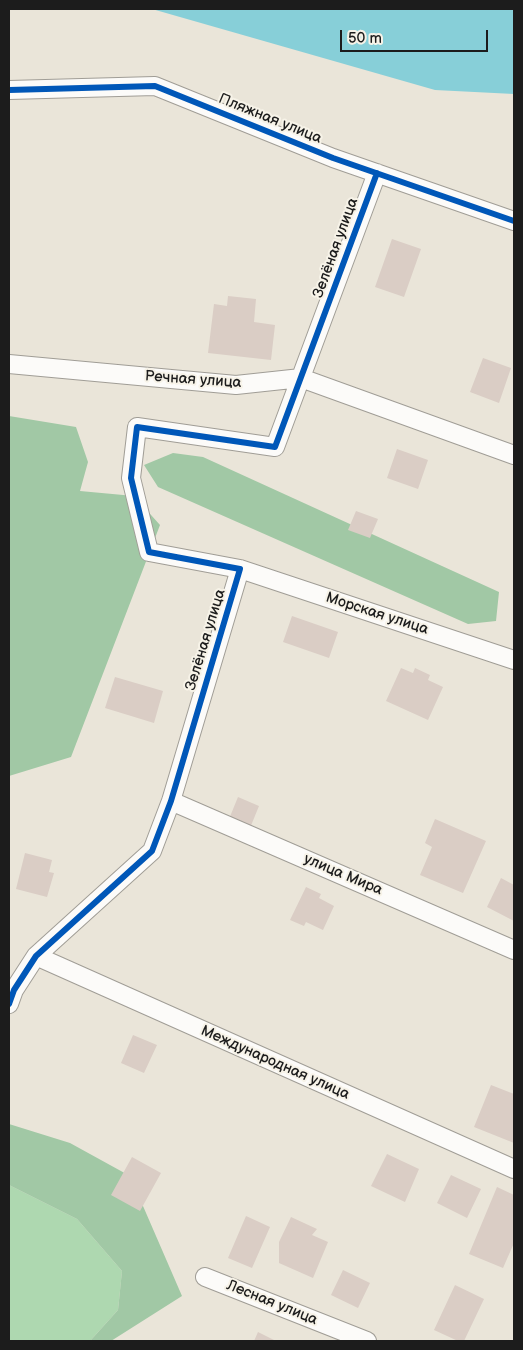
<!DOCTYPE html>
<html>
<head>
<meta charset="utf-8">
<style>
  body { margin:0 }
  #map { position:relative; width:523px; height:1350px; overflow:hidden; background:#eae5d9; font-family:"Balsamiq Sans",sans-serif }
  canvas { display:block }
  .frame { position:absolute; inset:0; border:10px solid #1c1c1c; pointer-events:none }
  .scale { position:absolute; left:340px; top:30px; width:148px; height:22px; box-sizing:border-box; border:2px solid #1c1c1c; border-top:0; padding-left:6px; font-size:15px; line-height:18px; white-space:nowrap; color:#1c1c1c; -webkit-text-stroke:4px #f7f3e8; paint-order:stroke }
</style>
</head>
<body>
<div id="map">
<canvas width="523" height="1350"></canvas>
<div class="frame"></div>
<div class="scale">50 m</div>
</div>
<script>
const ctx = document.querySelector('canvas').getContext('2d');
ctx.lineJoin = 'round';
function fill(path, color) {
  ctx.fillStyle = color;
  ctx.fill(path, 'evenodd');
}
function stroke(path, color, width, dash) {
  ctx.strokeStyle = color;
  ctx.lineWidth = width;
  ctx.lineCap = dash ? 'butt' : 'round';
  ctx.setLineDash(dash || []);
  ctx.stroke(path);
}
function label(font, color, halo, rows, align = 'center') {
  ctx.font = font + ' "Balsamiq Sans",sans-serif';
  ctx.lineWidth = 4;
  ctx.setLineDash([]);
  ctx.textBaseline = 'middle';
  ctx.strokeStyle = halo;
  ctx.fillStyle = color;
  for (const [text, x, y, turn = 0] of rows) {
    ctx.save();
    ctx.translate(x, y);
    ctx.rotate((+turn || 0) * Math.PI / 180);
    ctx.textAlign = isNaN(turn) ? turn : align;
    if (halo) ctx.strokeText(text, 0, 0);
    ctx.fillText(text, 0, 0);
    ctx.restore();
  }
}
fill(new Path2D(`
  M9,1185L77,1219L122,1271L118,1310L90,1341H9Z`), '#aed8b0');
fill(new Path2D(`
  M9,416L76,427L88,462L80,491L134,496L160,525L71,757L9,776Z
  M173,453L203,457L499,592L496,621L468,624L158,487L144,465Z
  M9,1124L70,1143L130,1176L182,1296L111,1341H90L118,1310L122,1271L77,1219L9,1185Z`), '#a1c8a5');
fill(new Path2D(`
  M152,9H514V94L435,90Z`), '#87cfd8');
fill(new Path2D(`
  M392,239L421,249L404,297L375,287Z
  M228,296L256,299L254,322L275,325L271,360L208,353L214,304L227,306Z
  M483,358L511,368L499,403L470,392Z
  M397,449L428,460L418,489L387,478Z
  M356,511L378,519L370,538L348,530Z
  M292,616L338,632L329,658L283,642Z
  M401,668L413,673L415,668L430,675L428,680L443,687L428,720L386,701Z
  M115,677L163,691L154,723L105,708Z
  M238,797L259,806L250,828L229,819Z
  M435,819L486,841L463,893L420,875L432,847L425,843Z
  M25,853L52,860L49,872L54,873L47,897L16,889Z
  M501,878L514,885V921L487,907Z
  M306,887L321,894L319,898L334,906L323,930L306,922L304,926L290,920Z
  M133,1035L157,1045L144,1073L121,1063Z
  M491,1085L514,1094V1143L474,1127Z
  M387,1154L419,1169L405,1202L371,1186Z
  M132,1157L161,1173L140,1211L111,1195Z
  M451,1175L481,1189L467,1218L437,1203Z
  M497,1187L514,1195V1243L503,1268L469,1254Z
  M246,1216L270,1227L252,1268L228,1258Z
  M291,1217L317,1229L312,1235L328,1242L313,1278L279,1263V1242Z
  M343,1270L370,1283L358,1308L331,1295Z
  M455,1285L484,1299L464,1341H458L434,1330Z
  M258,1332L276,1341H254Z`), '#dacdc5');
const street = new Path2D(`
  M9,90L155,86L333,158L514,221
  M9,364L236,385L301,378L514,455
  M240,569L514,660
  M171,801L514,950
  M36,956L514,1169
  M9,1004L14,990L36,956L152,851L171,801L240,569L149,552L131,478L137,427L275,447L377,173
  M205,1277L367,1341`);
stroke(street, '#a09d96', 20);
stroke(street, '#fcfbf9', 18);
stroke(new Path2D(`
  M9,90L155,86L333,158L514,221
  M9,1004L14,990L36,956L152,851L171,801L240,569L149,552L131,478L137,427L275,447L377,173`), '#0057b8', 6);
label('15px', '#1c1c1c', '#f7f3e8', [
  ["Пляжная улица",270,119,22],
  ["Зелёная улица",336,248,-70],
  ["Речная улица",193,380,4],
  ["Морская улица",377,614,18],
  ["Зелёная улица",206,640,-73],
  ["улица Мира",343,875,23],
  ["Международная улица",275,1063,24],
  ["Лесная улица",272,1303,22]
]);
</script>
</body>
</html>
